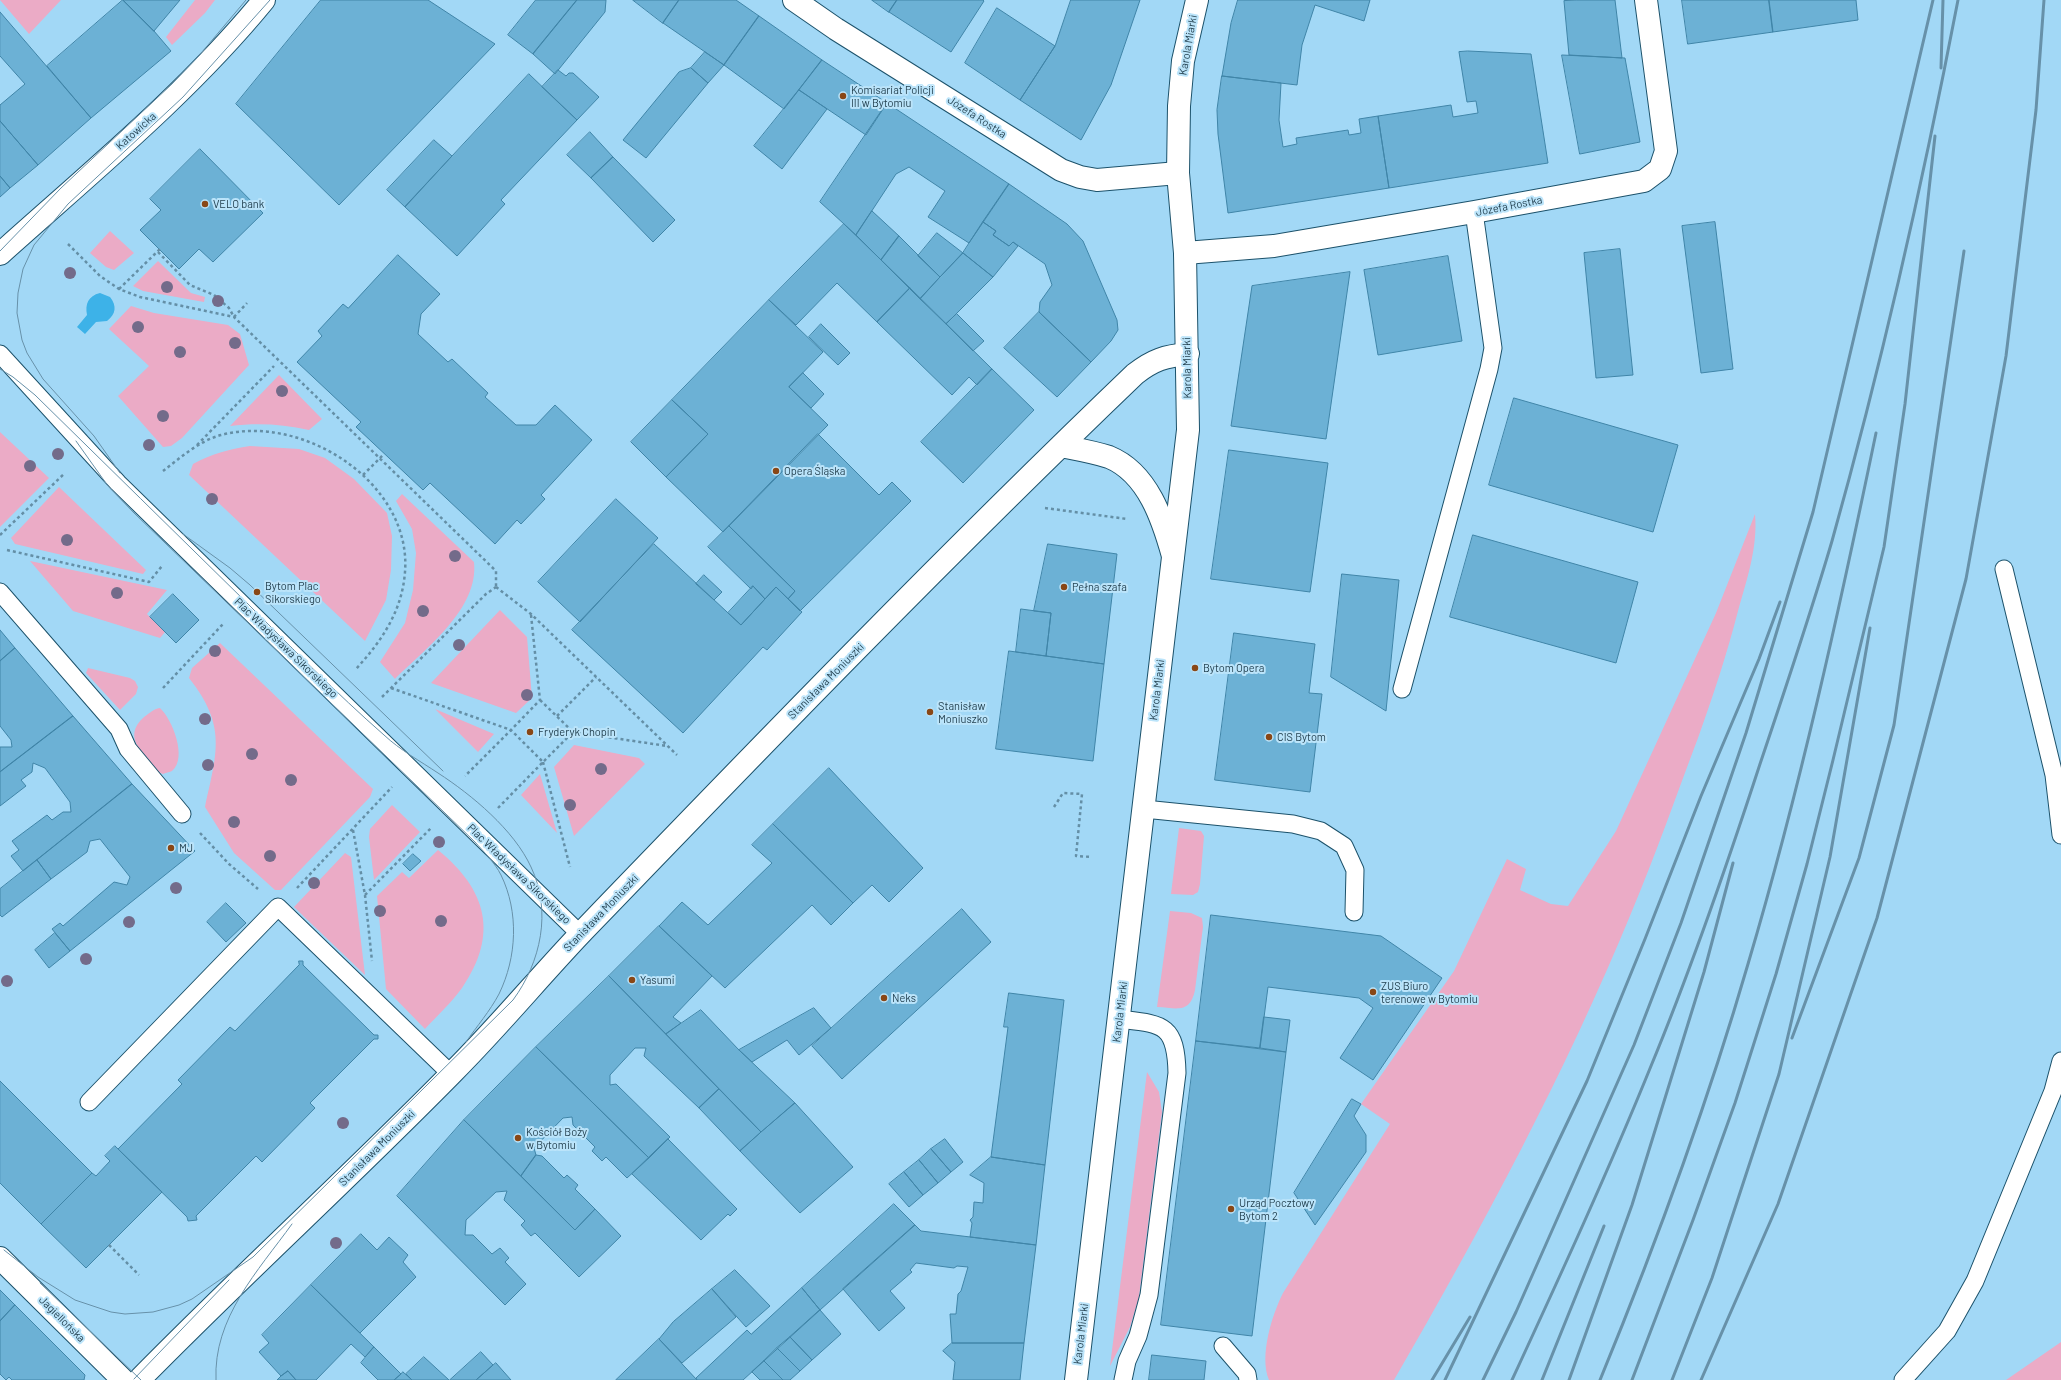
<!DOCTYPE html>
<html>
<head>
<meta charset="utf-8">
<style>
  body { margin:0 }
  canvas { display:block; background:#a2d8f6 }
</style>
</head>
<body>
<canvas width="2061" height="1380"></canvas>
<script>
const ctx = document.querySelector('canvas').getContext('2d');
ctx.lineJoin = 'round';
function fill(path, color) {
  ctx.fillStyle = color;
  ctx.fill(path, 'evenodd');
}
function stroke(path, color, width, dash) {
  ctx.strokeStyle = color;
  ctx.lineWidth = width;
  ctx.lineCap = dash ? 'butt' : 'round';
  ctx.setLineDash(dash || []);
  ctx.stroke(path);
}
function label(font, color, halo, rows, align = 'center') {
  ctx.font = font + ' Barlow,sans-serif';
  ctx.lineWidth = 4;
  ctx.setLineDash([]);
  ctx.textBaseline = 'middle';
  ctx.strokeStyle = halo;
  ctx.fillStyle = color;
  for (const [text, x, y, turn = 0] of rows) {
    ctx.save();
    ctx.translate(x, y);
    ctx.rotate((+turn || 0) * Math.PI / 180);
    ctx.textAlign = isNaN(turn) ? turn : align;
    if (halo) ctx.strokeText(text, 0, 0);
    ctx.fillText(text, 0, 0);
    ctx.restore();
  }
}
fill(new Path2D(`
  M0,0H61L29,34Z
  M195,0H215L205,13L172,45L166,37Z
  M110,231L134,253L114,270L106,267L90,253Z
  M158,261L191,293L205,297L204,302L143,291L133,286Z
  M131,306L154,313L228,325L240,334L249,365L182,438L171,446L163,447L118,396L149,366L109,329Z
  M279,375L322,419L309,430C282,424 257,423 230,426Z
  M0,432L49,478L0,527Z
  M250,446L299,449L325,458L354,479L387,513L392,536L391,570L386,600L365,641L189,475L193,464C211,454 229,449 250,446Z
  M59,487L146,570L143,574L15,544L11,538Z
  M402,494L474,562C479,609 426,648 395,679L380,662L405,623L413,590L416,553L412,529L396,501Z
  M1755,514C1758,547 1747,579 1738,611C1727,654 1713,696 1698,738C1676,796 1656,854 1632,911C1565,1074 1482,1228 1394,1380H1269C1259,1356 1272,1315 1283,1293L1390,1124L1361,1104L1454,971L1507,859L1526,869L1520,890L1551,904L1568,906L1616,831L1716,613Z
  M30,561L167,590L147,614L165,632L160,638L73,611Z
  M500,610L527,637L532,698L516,713L431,683Z
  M220,643L373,789L370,797L281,890H275L234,853L205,807C217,752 227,726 189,678L192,668Z
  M88,668L130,678L135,681L138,687L136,694L120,710L86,673Z
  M160,708C172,719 188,758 172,771C170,772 165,773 163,774L158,772C144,755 121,737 144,717C150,713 153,709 160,708Z
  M435,709L494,734L478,752Z
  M574,745L639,758L645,764L574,836L554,767Z
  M540,774L557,833L521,795Z
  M392,805L420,832L374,880L369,837L370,829Z
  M1179,828L1201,831L1204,836L1200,884L1198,892L1193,895L1171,894Z
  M438,850C487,890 499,934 462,988C451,1003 437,1016 425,1029L386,989L377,896L402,872L409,878Z
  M345,853L351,857L365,975L294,907Z
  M1170,911L1191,913L1202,918L1203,927L1195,990C1190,1014 1177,1008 1157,1007Z
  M1147,1072L1159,1092L1162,1112L1139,1297L1130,1327L1110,1366Z
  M2061,1342V1380H2006Z`), '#ebabc6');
fill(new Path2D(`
  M100,293L110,297C117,306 116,314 107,321L96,322L85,334L77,327L87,315C85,304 88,296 100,293Z`), '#3db2e8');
const building = new Path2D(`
  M123,0L154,31L171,51L91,118L47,66Z
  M123,0H180L154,31Z
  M321,0H428L495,44L339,205L236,104Z
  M536,0H577L533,54L508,35Z
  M577,0H606L605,12L555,74L533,54Z
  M633,0H679L663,23Z
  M679,0H736L759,16L724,65L663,23Z
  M872,0H897L889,12Z
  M897,0H983L984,1L951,52L889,12Z
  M1071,0H1140L1111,85L1081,140L1020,100L1055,46Z
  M1238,0H1370L1364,21L1315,5L1302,45L1297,85L1222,76L1231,23Z
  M1577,0H1615L1622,58L1569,55L1564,1Z
  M1682,0H1769L1773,32L1688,44Z
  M1769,0H1856L1858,20L1773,32Z
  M997,8L1055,46L1020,100L965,63Z
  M0,12L91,118L38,165L0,121V105L25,84L0,56Z
  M759,16L822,60L784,109L724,65Z
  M1468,51L1531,54L1548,163L1389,188L1378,116L1451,105L1453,117L1478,113L1476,101L1467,102L1459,52Z
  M705,52L724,65L708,83L691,68Z
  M1562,55L1625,58L1640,142L1580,154Z
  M822,60L887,103L866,135L799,90Z
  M691,68L708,83L646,158L623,140L679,72Z
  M558,70L566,76L569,73H573L599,97L577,120L542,87Z
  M529,74L577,120L501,200L505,204L457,256L405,207Z
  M1222,76L1281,83L1279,120L1283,147L1297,144L1296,138L1348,130L1349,135L1361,133L1359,119L1378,116L1389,188L1228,213L1218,134L1217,110Z
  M799,90L827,109L782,169L754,146Z
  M887,103L1009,184L969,243L928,217L945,191L909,167L896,174L856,235L820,202Z
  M0,121L38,165L10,188L0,176Z
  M590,132L613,157L591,178L567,155Z
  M434,140L452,156L405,207L387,190Z
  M200,149L263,213L213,262L199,249L179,269L140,230L161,210L150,199Z
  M613,157L675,220L653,242L591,178Z
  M0,176L10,188L0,197Z
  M1009,184L1067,224L1083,241L1117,320L1118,330L1111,341L1091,362L1039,312L1040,302L1052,285L1045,264L1013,242L1009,246L993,235L996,231L983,222Z
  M872,211L899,236L881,260L856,235Z
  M983,222L996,231L993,235L1009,246L1013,242L1018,246L993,277L963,253Z
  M1715,222L1733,369L1701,373L1682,226Z
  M844,224L910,288L877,322L837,283L796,325L769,300Z
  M937,233L963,253L940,277L918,256Z
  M899,236L940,277L920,299L881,260Z
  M1620,249L1633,375L1596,378L1584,253Z
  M963,253L993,277L946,324L920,299Z
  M398,255L440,294L421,314L418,334L448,362L452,359L488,393L485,397L516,425H536L555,405L592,440L541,495L545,499L521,524L517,520L495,544L430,483L423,490L356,427L361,422L297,362L322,336L318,331L343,304L348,308Z
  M1448,256L1462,341L1378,355L1364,270Z
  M1350,272L1326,439L1231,426L1252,286Z
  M910,288L992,369L977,385L969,377L952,395L877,322Z
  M769,300L823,352L789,387L828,425L723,532L666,477L708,434L672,400Z
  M1039,312L1091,362L1057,397L1004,348Z
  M957,314L984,341L973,351L946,324Z
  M821,324L850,353L838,365L809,337Z
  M992,369L1034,410L963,483L921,442Z
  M803,373L824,394L811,408L789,387Z
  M1514,398L1678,445L1653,532L1489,485Z
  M672,400L708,434L666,477L631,442Z
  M818,434L879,495L892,482L911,501L800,611L788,599L795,591L729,526Z
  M1229,450L1328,463L1310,592L1211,579Z
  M616,499L658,538L580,622L538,582Z
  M729,526L795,591L788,599L776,587L765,599L753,586L751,589L708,547Z
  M1473,535L1638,582L1616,663L1450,617Z
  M654,544L741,625L776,587L802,612L767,650L763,647L683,733L572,630Z
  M1048,544L1117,554L1104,664L1046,656L1051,613L1034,611Z
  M1342,574L1399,580L1386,711L1331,677Z
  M704,575L722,592L714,600L696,584Z
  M753,586L765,599L741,625L728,613Z
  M173,594L199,620L176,643L150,617Z
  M1021,609L1051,613L1046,656L1016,652Z
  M0,630L15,648L0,661Z
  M1234,633L1315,644L1309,693L1322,694L1310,792L1215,780Z
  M15,648L73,716L0,772V747H12L11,740L0,726V661Z
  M1009,651L1104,664L1093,761L996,749Z
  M73,716L132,784L23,871L11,856L19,850L12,841L47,815L52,820L63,812H71L70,802L45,768L33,763L32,772L21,780L26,786L0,806V772Z
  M829,768L923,868L889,902L872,885L853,903L773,824Z
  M132,784L195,851L70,951L52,929L60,923L63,926L114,882L127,885L130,877L100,839L90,841L87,852L51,879L37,860Z
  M773,824L853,903L831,925L812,905L725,988L659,926L682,902L708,925L772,863L752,845Z
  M413,854L421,861L410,871L403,864Z
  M37,860L51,879L2,917L0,915V889Z
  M226,903L246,923L226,942L207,922Z
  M962,909L991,942L842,1079L812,1046Z
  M1211,915L1381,936L1442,978L1373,1080L1340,1058L1373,1008L1359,998L1268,987L1260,1048L1196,1041Z
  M659,926L712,976L673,1017L681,1023L666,1034L609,976Z
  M55,933L70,951L49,968L35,950Z
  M299,961H303V965L374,1035H378V1039H374L310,1103L315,1108L262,1162L256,1156L196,1216L197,1220L188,1221L187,1217L118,1149L182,1084L178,1080L230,1027L235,1031L299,965Z
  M609,976L719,1089L699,1108L644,1056L646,1048H635L610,1075V1085L616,1084L670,1137L649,1158L536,1047Z
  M1009,993L1064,1000L1045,1165L991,1157L1008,1027H1004Z
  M814,1008L831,1028L799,1055L787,1040L752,1062L739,1050Z
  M701,1010L739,1050L795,1103L761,1132L666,1034Z
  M1264,1017L1290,1020L1286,1052L1260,1048Z
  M1196,1041L1286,1052L1252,1336L1161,1325Z
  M536,1047L649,1158L627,1178L606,1157L602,1161L592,1151L595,1147L573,1125L572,1117L563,1118L534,1148L536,1155L521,1176L464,1120Z
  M0,1081L92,1173L41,1224L0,1183Z
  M719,1089L761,1132L740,1151L699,1108Z
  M1352,1099L1361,1104L1354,1116L1366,1135V1152L1315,1225L1294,1193Z
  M795,1103L853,1167L800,1213L740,1151Z
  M464,1120L575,1230L595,1209L621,1236L579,1277L535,1233L531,1236L521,1225L525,1221L504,1200L507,1191L496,1192L466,1220L465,1235H473L492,1254L500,1248L509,1258L505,1262L526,1284L505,1305L397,1196Z
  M668,1139L737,1209L730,1216L728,1214L701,1240L632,1174Z
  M945,1139L963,1162L951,1172L931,1149Z
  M115,1146L162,1192L86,1268L41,1224L92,1173L96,1176L110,1161L105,1156Z
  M931,1149L951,1172L938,1183L919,1160Z
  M536,1155L542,1156L564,1178L567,1175L578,1185L575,1189L595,1209L575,1230L521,1176Z
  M991,1157L1045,1165L1036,1245L970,1237L972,1223L970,1220L973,1217L974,1202L983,1203L984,1183L970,1175Z
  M919,1160L938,1183L923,1195L904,1172Z
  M904,1172L923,1195L909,1207L889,1184Z
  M894,1204L915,1225L820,1310L802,1288Z
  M915,1225L921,1231L1036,1245L1024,1343H952L950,1314H956L958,1294L961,1291L968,1267L957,1266L954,1268L916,1263L910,1270L912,1272L890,1291L905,1308L879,1331L843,1289Z
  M361,1234L377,1250L389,1237L408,1255L403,1262L416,1277L360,1333L311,1285Z
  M735,1270L770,1306L746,1327L712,1289Z
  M311,1285L374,1347L365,1357L351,1344L316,1380H296L288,1371L281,1376L259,1352L269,1343L262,1335Z
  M802,1288L820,1310L743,1380H697L696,1378L747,1330L751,1334Z
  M712,1289L736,1317L682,1363L659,1339L673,1322Z
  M0,1290L15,1305L0,1321Z
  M15,1305L85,1375L84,1380H12L9,1377L6,1380L0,1374V1321Z
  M820,1310L841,1334L812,1360L790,1337Z
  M790,1337L812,1360L800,1371L777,1348Z
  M659,1339L697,1380H616Z
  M952,1343H1024L1020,1380H953L955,1362L943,1351Z
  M374,1347L401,1374L394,1380H378L361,1363Z
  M777,1348L800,1371L790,1380H783L764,1361Z
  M481,1352L493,1365L476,1380H450Z
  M1152,1355L1206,1361L1204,1380H1149Z
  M424,1357L449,1380H412L406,1374Z
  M764,1361L783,1380H760L752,1372Z
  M496,1363L511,1380H476L493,1365Z
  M288,1371L296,1380H277L281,1376Z
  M403,1372L412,1380H394L401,1374Z`);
fill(building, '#6cb1d5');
stroke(building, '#4085a8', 1);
const lane = new Path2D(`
  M0,354L118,483L580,934
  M2004,569L2054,775L2061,835
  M0,592L119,729L128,749L182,814
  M1402,689L1489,369L1493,348L1474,212
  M1144,809L1293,824L1321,831L1344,846L1355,870L1354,912
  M1119,1019C1162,1024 1176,1023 1177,1073L1149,1295L1138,1336L1127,1361L1123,1380
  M89,1102L278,907L451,1074
  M1223,1346L1247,1374L1248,1380
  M1903,1380L1947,1331L1975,1281L2053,1091L2061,1061`);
const street = new Path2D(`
  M794,0L836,29L1061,170L1080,177L1097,180L1178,173
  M1185,253L1274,246L1474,212L1644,181L1660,169L1666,151L1646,0
  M0,254C89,174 188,93 264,0
  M1061,446C1076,449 1094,452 1109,457C1148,473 1163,520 1173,556
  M0,1258L123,1380
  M139,1380C242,1275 351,1176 454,1071C499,1026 540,976 584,930C765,742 947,554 1135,374C1153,360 1165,356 1188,354`);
const secondary = new Path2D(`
  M1076,1380L1188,430L1185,253L1178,173L1179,106L1183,61L1197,0`);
stroke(lane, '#1c526b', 19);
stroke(street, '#1c526b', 24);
stroke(secondary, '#1c526b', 24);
stroke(new Path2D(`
  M68,244L100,276L119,289L140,297L234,317L496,571V587
  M158,252L190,285L214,295L229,308L234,317L247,303
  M119,289L160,249
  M197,445L274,366
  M163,471C180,458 199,441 221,435C303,413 412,483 405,572C402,612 381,642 355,670
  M363,475L384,454
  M1045,508L1127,519
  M0,535L65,473
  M7,550L149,582L162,566
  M496,587L531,614L677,755
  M531,615L540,700
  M163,688L223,624
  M391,688L511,730L465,776
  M382,697L486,594L496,587
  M540,700L573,732L543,762L511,730Z
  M557,716L596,677
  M573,732L667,746
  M543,762L570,867
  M1054,807L1063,793L1082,794L1076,856L1092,857
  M498,808L543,762
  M353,830L365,895L372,961
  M200,833L229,864L258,889
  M297,888L392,787
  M365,895L432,827
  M109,1245L139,1275`), '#648fa6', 2.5, [3, 3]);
stroke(lane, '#fff', 17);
stroke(street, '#fff', 22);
stroke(secondary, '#fff', 22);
stroke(new Path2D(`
  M0,251L61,188L172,84L197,58L246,0
  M0,369L13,377L35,395C105,464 176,533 246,602C291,647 336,693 384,735C400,750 420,761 438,773C472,795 514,830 531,867C552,911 541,962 513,1000L253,1257L192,1299L179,1305L153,1312L125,1314L111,1312L75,1300L38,1277L4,1250
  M76,441L108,486L134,513L475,842C484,852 495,863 501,875C519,912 517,957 499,994C490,1011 477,1026 466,1042
  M120,473L94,436L43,379L27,353L22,340L17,313L18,293L23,269L34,245L68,204L183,97L270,0
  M183,534L230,568L250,585L443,771
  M40,1283L141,1380
  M134,1379L229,1280
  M216,1380C213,1318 258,1271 292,1224`), '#6791a9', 1);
stroke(new Path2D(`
  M1941,68L1943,0
  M1792,1038L1859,858L1894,725L1964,251
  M1432,1380L1470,1317
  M1445,1380L1587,1081L1645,939L1701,796L1759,659L1780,602
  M1483,1380L1516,1312L1634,1045L1681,923L1746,733L1813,512L1933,0
  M1512,1380C1560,1276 1608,1172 1651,1066C1692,967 1727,865 1760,764C1785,690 1810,616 1832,541C1882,363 1923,182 1958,0
  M1542,1380L1604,1226
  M1569,1380L1632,1205L1704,972L1733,863
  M1600,1380C1656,1244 1707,1105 1748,964C1800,789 1839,611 1876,433
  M1632,1380L1693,1220L1735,1103L1776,974L1807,864L1833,760L1884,547L1905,404L1935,136
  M1672,1380L1712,1278L1779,1074L1830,857L1870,628
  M1701,1380L1778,1204L1877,918L1966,579L2006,356L2036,110L2044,0`), '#6791a9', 3);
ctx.fillStyle = '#736b8a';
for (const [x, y] of [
  [70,273],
  [167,287],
  [218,301],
  [138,327],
  [235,343],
  [180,352],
  [282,391],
  [163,416],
  [149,445],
  [58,454],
  [30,466],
  [212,499],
  [67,540],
  [455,556],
  [117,593],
  [423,611],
  [459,645],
  [215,651],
  [527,695],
  [205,719],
  [252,754],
  [208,765],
  [601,769],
  [291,780],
  [570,805],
  [234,822],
  [439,842],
  [270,856],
  [314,883],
  [176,888],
  [380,911],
  [441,921],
  [129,922],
  [86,959],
  [7,981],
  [343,1123],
  [336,1243]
]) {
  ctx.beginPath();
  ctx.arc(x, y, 6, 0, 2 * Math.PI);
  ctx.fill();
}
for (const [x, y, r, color] of [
  [843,96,4,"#894716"],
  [205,204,4,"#894716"],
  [776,471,4,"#894716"],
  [1064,587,4,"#894716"],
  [257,592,4,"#894716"],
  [1195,668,4,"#894716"],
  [930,712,4,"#894716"],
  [530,732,4,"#894716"],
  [1269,737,4,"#894716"],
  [171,848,4,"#894716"],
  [632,980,4,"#894716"],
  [1373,992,4,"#894716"],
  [884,998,4,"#894716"],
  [518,1138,4,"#894716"],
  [1231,1209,4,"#894716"]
]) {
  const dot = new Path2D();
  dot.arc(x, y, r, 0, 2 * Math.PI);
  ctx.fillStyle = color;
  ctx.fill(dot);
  stroke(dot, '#bbe4fa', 1.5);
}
label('11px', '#1f3c4b', '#bbe4fa', [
  ["Karola Miarki",1188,45,-80],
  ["Józefa Rostka",977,117,33],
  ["Katowicka",136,131,-42],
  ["Józefa Rostka",1509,206,-11],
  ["Karola Miarki",1187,368,-91],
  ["Plac Władysława Sikorskiego",286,648,44],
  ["Stanisława Moniuszki",826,681,-45],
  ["Karola Miarki",1157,690,-83],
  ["Plac Władysława Sikorskiego",519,874,44],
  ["Stanisława Moniuszki",601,913,-46],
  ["Karola Miarki",1120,1012,-83],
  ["Stanisława Moniuszki",377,1148,-45],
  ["Jagiellońska",62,1319,45],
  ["Karola Miarki",1081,1334,-83]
]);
label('11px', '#1f3c4b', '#bbe4fa', [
  ["Komisariat Policji",851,90],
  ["III w Bytomiu",851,103],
  ["VELO bank",213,204],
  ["Opera Śląska",784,471],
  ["Bytom Plac",265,586],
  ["Sikorskiego",265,599],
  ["Pełna szafa",1072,587],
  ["Bytom Opera",1203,668],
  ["Stanisław",938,706],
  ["Moniuszko",938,719],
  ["Fryderyk Chopin",538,732],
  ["CIS Bytom",1277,737],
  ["MJ",179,848],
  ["Yasumi",640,980],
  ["ZUS Biuro",1381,986],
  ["terenowe w Bytomiu",1381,999],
  ["Neks",892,998],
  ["Kościół Boży",526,1132],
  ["w Bytomiu",526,1145],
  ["Urząd Pocztowy",1239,1203],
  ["Bytom 2",1239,1216]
], 'left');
</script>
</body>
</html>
